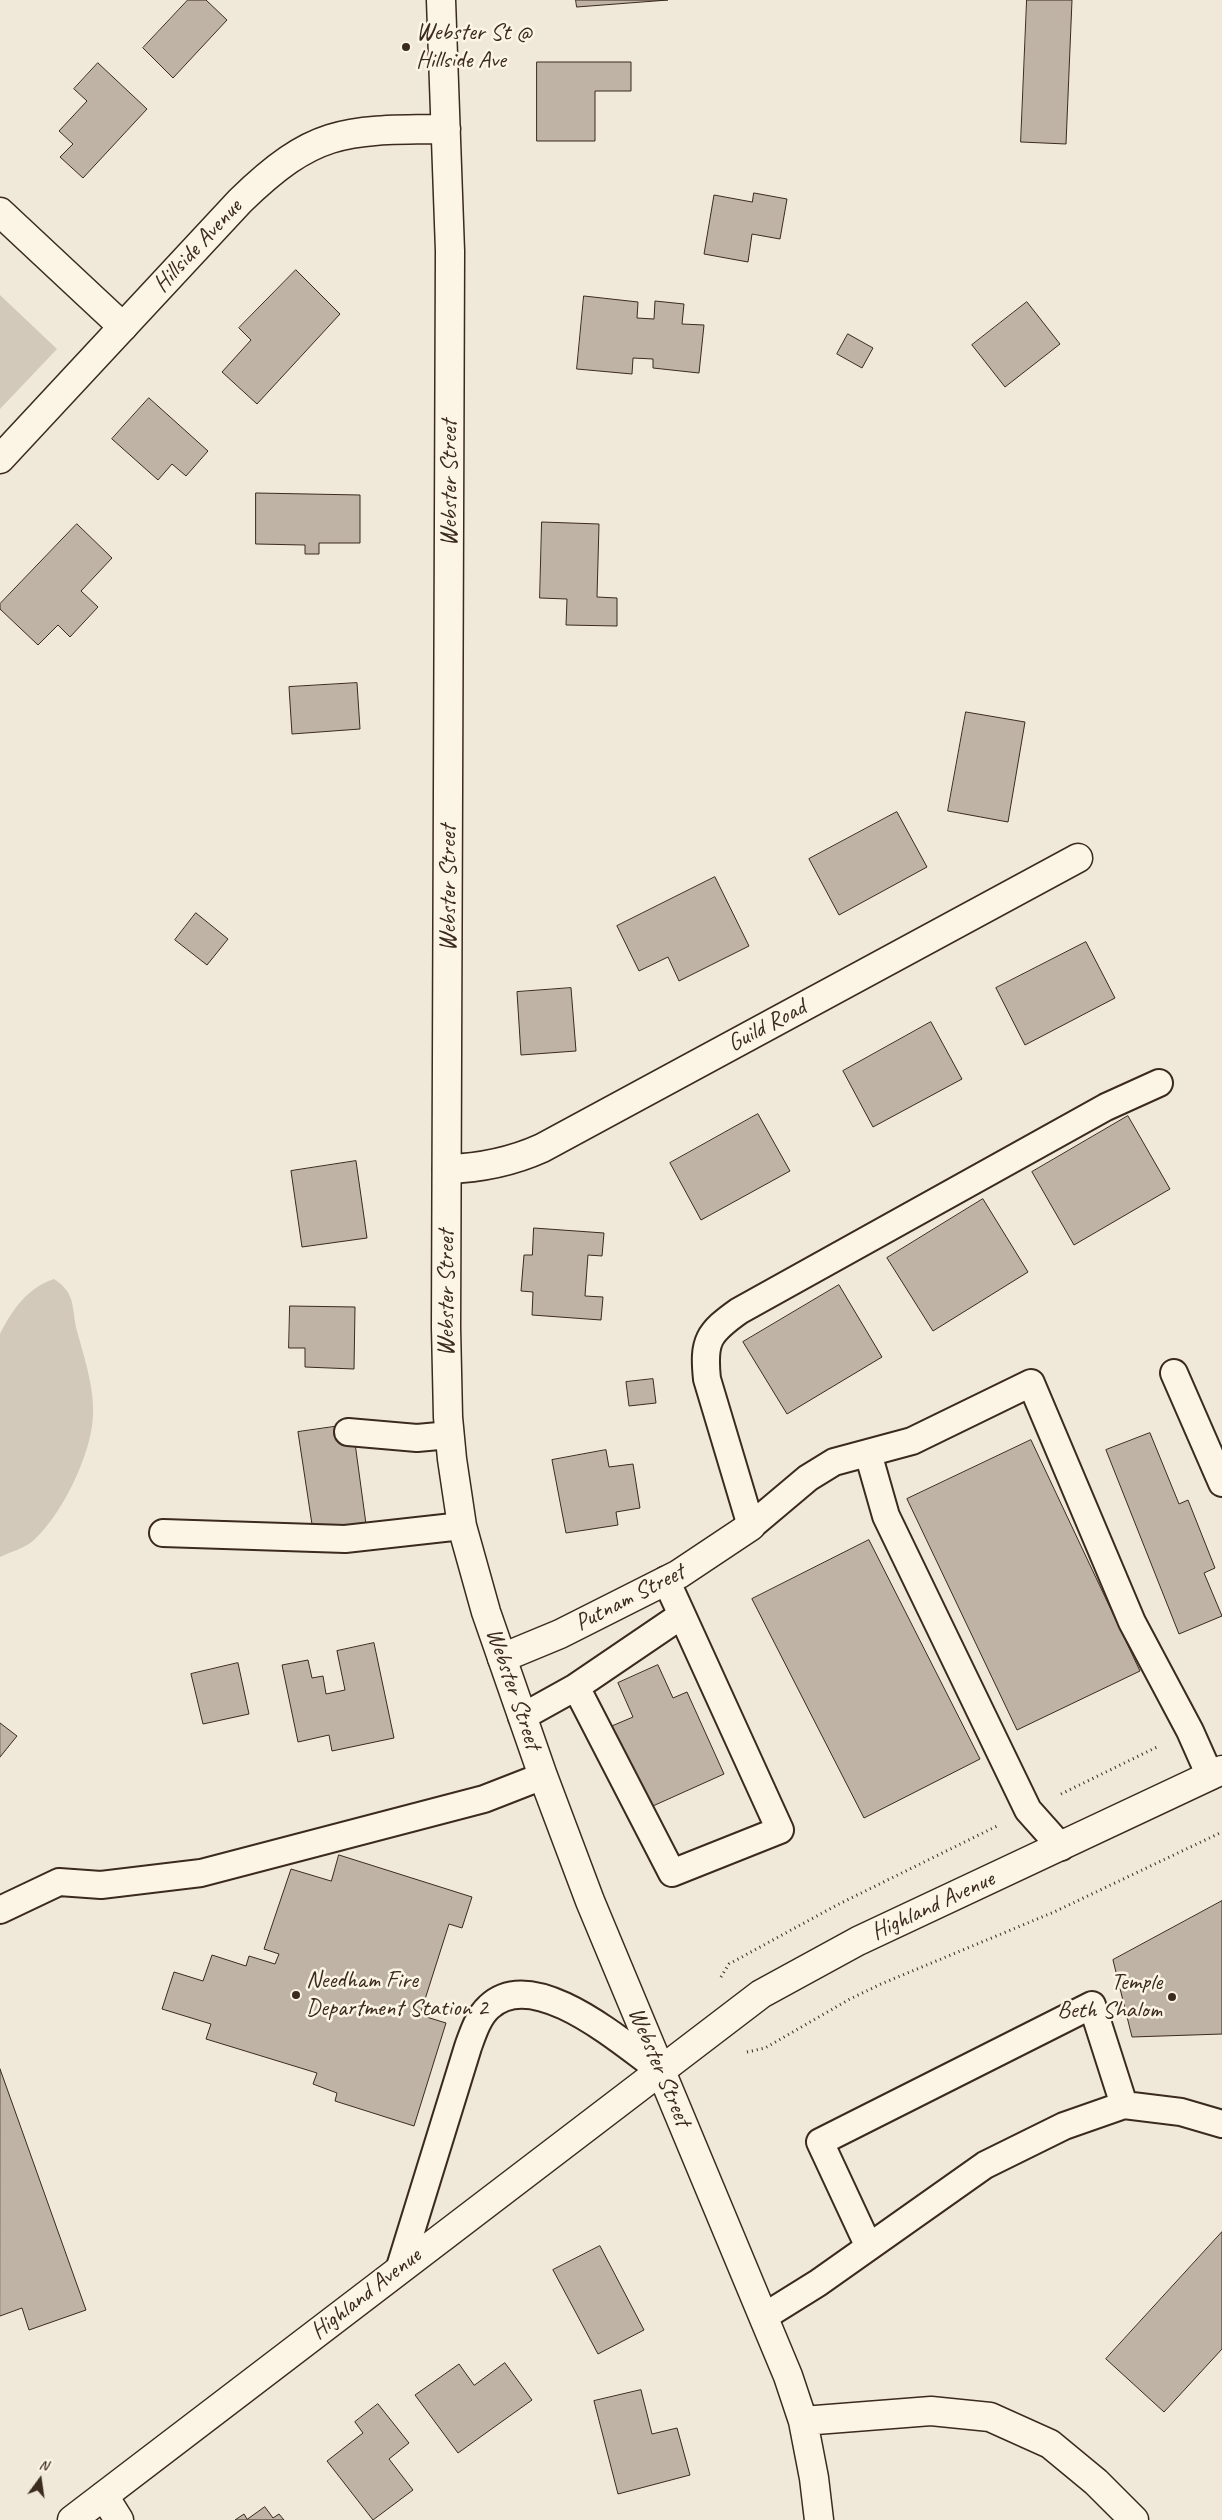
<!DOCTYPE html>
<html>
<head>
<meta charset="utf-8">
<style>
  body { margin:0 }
  #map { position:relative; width:1222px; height:2520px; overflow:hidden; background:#f0e9d9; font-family:Caveat,sans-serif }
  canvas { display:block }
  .north { position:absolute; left:15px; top:2455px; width:50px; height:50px; -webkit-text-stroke:4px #fcf5e5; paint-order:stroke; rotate:14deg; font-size:14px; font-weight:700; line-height:20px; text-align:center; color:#3b2a1e }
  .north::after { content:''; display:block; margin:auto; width:18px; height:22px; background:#3b2a1e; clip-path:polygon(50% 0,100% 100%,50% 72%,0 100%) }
</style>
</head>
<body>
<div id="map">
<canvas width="1222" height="2520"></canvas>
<div class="north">N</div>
</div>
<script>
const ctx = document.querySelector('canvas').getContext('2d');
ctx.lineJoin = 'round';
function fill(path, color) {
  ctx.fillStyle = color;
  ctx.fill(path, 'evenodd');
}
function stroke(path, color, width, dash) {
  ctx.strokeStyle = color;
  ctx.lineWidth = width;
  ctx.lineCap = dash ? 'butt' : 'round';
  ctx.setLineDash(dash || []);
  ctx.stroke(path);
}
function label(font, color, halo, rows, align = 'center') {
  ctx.font = font + ' Caveat,sans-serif';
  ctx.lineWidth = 5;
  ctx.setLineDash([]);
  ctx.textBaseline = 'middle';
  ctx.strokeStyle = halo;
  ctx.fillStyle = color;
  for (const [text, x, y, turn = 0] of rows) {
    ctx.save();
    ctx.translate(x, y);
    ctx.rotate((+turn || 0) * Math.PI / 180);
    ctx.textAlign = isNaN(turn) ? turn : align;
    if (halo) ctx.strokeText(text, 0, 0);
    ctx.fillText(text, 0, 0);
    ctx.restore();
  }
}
fill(new Path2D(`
  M0,295L57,349L0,409Z
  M54,1279C77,1294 71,1308 77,1331C85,1360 97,1395 92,1426C87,1462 61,1515 34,1540C26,1548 10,1552 0,1557V1334C12,1310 27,1288 54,1279Z`), '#d2c9ba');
const building = new Path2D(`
  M188,0H206L227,20L173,78L143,48Z
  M576,0H668L577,7Z
  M1027,0H1072L1066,144L1021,142Z
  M537,62H631V91H595V141H537Z
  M98,63L147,109L83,178L60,157L73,144L59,131L87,101L74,89Z
  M754,193L787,199L780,239L752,234L748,262L704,254L714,195L752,202Z
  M296,270L340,314L257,404L222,372L251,340L239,328Z
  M584,296L638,302L637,318L654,319L655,301L684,304L682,324L704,325L699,373L653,368V359L633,358L632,374L577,369Z
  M1027,302L1060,344L1005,387L972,345Z
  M848,334L873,348L862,368L837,354Z
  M149,398L208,451L186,476L172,464L158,480L112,439Z
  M256,493L360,495V543H319V554H305V545L256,544Z
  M542,522L599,524L597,597L617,598V626L566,625L567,599L540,598Z
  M77,524L112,558L81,591L98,607L70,637L58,625L38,645L0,609V604Z
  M357,683L360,729L292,734L289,687Z
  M966,712L1025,722L1008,822L948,811Z
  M897,812L927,867L839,915L809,859Z
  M715,877L749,946L679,981L668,957L639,971L617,926Z
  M196,913L228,939L207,965L175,940Z
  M1086,942L1115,998L1025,1045L996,988Z
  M571,988L576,1051L521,1055L517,992Z
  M931,1022L962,1079L873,1127L843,1071Z
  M758,1114L790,1171L701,1220L670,1163Z
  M1128,1116L1170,1189L1074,1245L1032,1172Z
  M356,1161L367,1238L302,1247L291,1171Z
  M983,1199L1028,1272L933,1331L887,1258Z
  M534,1228L604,1233L602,1256L588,1255L585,1296L603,1297L601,1320L532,1315L533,1292L521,1291L524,1255H532Z
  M839,1285L882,1357L787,1414L743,1342Z
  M290,1306L355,1307L354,1369L305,1367V1348H289Z
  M653,1379L656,1403L629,1406L626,1382Z
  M340,1426L342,1444L355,1443L366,1524L313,1531L298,1432Z
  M1150,1433L1179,1504L1188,1500L1215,1568L1204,1573L1222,1616L1179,1634L1106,1450Z
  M1031,1440L1140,1671L1017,1730L907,1499Z
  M606,1450L609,1467L633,1464L640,1508L616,1512L618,1525L566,1533L552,1460Z
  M869,1540L980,1759L864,1818L752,1599Z
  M374,1643L394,1738L332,1751L329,1735L298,1742L282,1665L308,1660L312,1678L323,1676L326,1694L345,1690L337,1651Z
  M238,1663L249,1714L203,1724L191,1674Z
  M658,1665L673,1698L687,1692L724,1774L644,1810L607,1728L633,1717L618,1683Z
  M0,1723L17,1736L0,1757Z
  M339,1855L472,1897L462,1928L449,1924L420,2015L446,2023L414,2126L335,2101L337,2093L313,2084L317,2073L206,2039L211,2024L162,2009L174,1972L203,1981L212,1955L246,1966L249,1956L275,1964L279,1954L264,1949L291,1869L331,1881Z
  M1222,1901V2034L1132,2037L1113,1960Z
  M0,2069L86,2310L29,2330L22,2308L0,2316Z
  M1222,2232V2349L1164,2412L1106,2359Z
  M600,2246L644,2330L598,2354L553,2270Z
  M505,2363L532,2400L458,2453L415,2395L459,2364L474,2385Z
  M641,2390L652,2434L677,2428L690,2475L618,2494L594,2401Z
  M378,2404L409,2443L389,2459L413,2490L373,2520L327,2461L363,2433L355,2422Z
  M265,2507L273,2518L279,2514L284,2520H235L244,2514L247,2519Z`);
fill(building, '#beb3a4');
stroke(building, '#3b2a1e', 1);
const service = new Path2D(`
  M1159,1083L1106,1107L739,1311C708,1333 703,1341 707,1379L751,1526L808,1478L834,1462L912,1441L1031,1383L1132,1622L1190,1731L1210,1776
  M1174,1373L1222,1483
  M348,1432L417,1438L450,1435
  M868,1453L886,1516L1028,1810L1061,1847
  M163,1533L345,1539L462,1526
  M666,1580L682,1615L780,1830L672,1873L576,1687L682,1615
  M522,1717L576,1687
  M0,1910L59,1882L101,1885L201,1873L484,1799L543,1776
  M868,2245L820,2142L1092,2005L1124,2105
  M400,2267L468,2047C473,2033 478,2017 489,2007C534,1964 623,2044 660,2070
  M765,2316L818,2283L985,2165L1064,2126L1124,2105L1181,2112L1222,2124`);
const minor = new Path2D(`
  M0,212L123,327
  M447,1169C482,1168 511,1162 542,1148L1078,858
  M502,1658L560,1634L679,1574L751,1526
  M104,2496L119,2520`);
const tertiary = new Path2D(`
  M441,0L450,251L446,1327L448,1417L452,1459L462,1526L486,1612L543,1776L590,1901L788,2376L803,2421L814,2478L819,2520
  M0,459L240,201C315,128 345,130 446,129
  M803,2421L931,2411L990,2417L1050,2444L1096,2482L1134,2520`);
const primary = new Path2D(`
  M72,2520L761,1994L858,1941L1222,1770`);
stroke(service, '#3b2a1e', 30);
stroke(minor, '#3b2a1e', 31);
stroke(tertiary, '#3b2a1e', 31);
stroke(primary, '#3b2a1e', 31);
stroke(new Path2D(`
  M1061,1794L1159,1746
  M721,1977L729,1964L782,1935L837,1905L997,1826
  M747,2052L765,2048L850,1999L881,1984L1054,1912L1222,1832`), '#3b2a1e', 3, [1, 4]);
stroke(service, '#fcf5e5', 26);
stroke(minor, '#fcf5e5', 28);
stroke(tertiary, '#fcf5e5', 28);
stroke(primary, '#fcf5e5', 28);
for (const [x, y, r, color] of [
  [406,47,5,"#3b2a1e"],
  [296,1995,5,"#3b2a1e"],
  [1172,1997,5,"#3b2a1e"]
]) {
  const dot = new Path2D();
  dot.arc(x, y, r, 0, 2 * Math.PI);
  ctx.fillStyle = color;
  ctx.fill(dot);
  stroke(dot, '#fcf5e5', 2);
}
label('24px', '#3b2a1e', '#fcf5e5', [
  ["Webster St @",416,33],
  ["Hillside Ave",416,61],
  ["Needham Fire",306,1981],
  ["Department Station 2",306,2009],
  ["Temple",1162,1983,"right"],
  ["Beth Shalom",1162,2011,"right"]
], 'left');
label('24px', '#3b2a1e', '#fcf5e5', [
  ["Hillside Avenue",198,246,-47],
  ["Webster Street",450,483,-90],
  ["Webster Street",449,888,-90],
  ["Guild Road",767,1026,-28],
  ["Webster Street",447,1293,-90],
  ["Putnam Street",630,1598,-27],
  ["Webster Street",513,1689,71],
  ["Highland Avenue",933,1906,-25],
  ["Webster Street",659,2067,67],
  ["Highland Avenue",366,2294,-38]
]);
</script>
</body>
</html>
